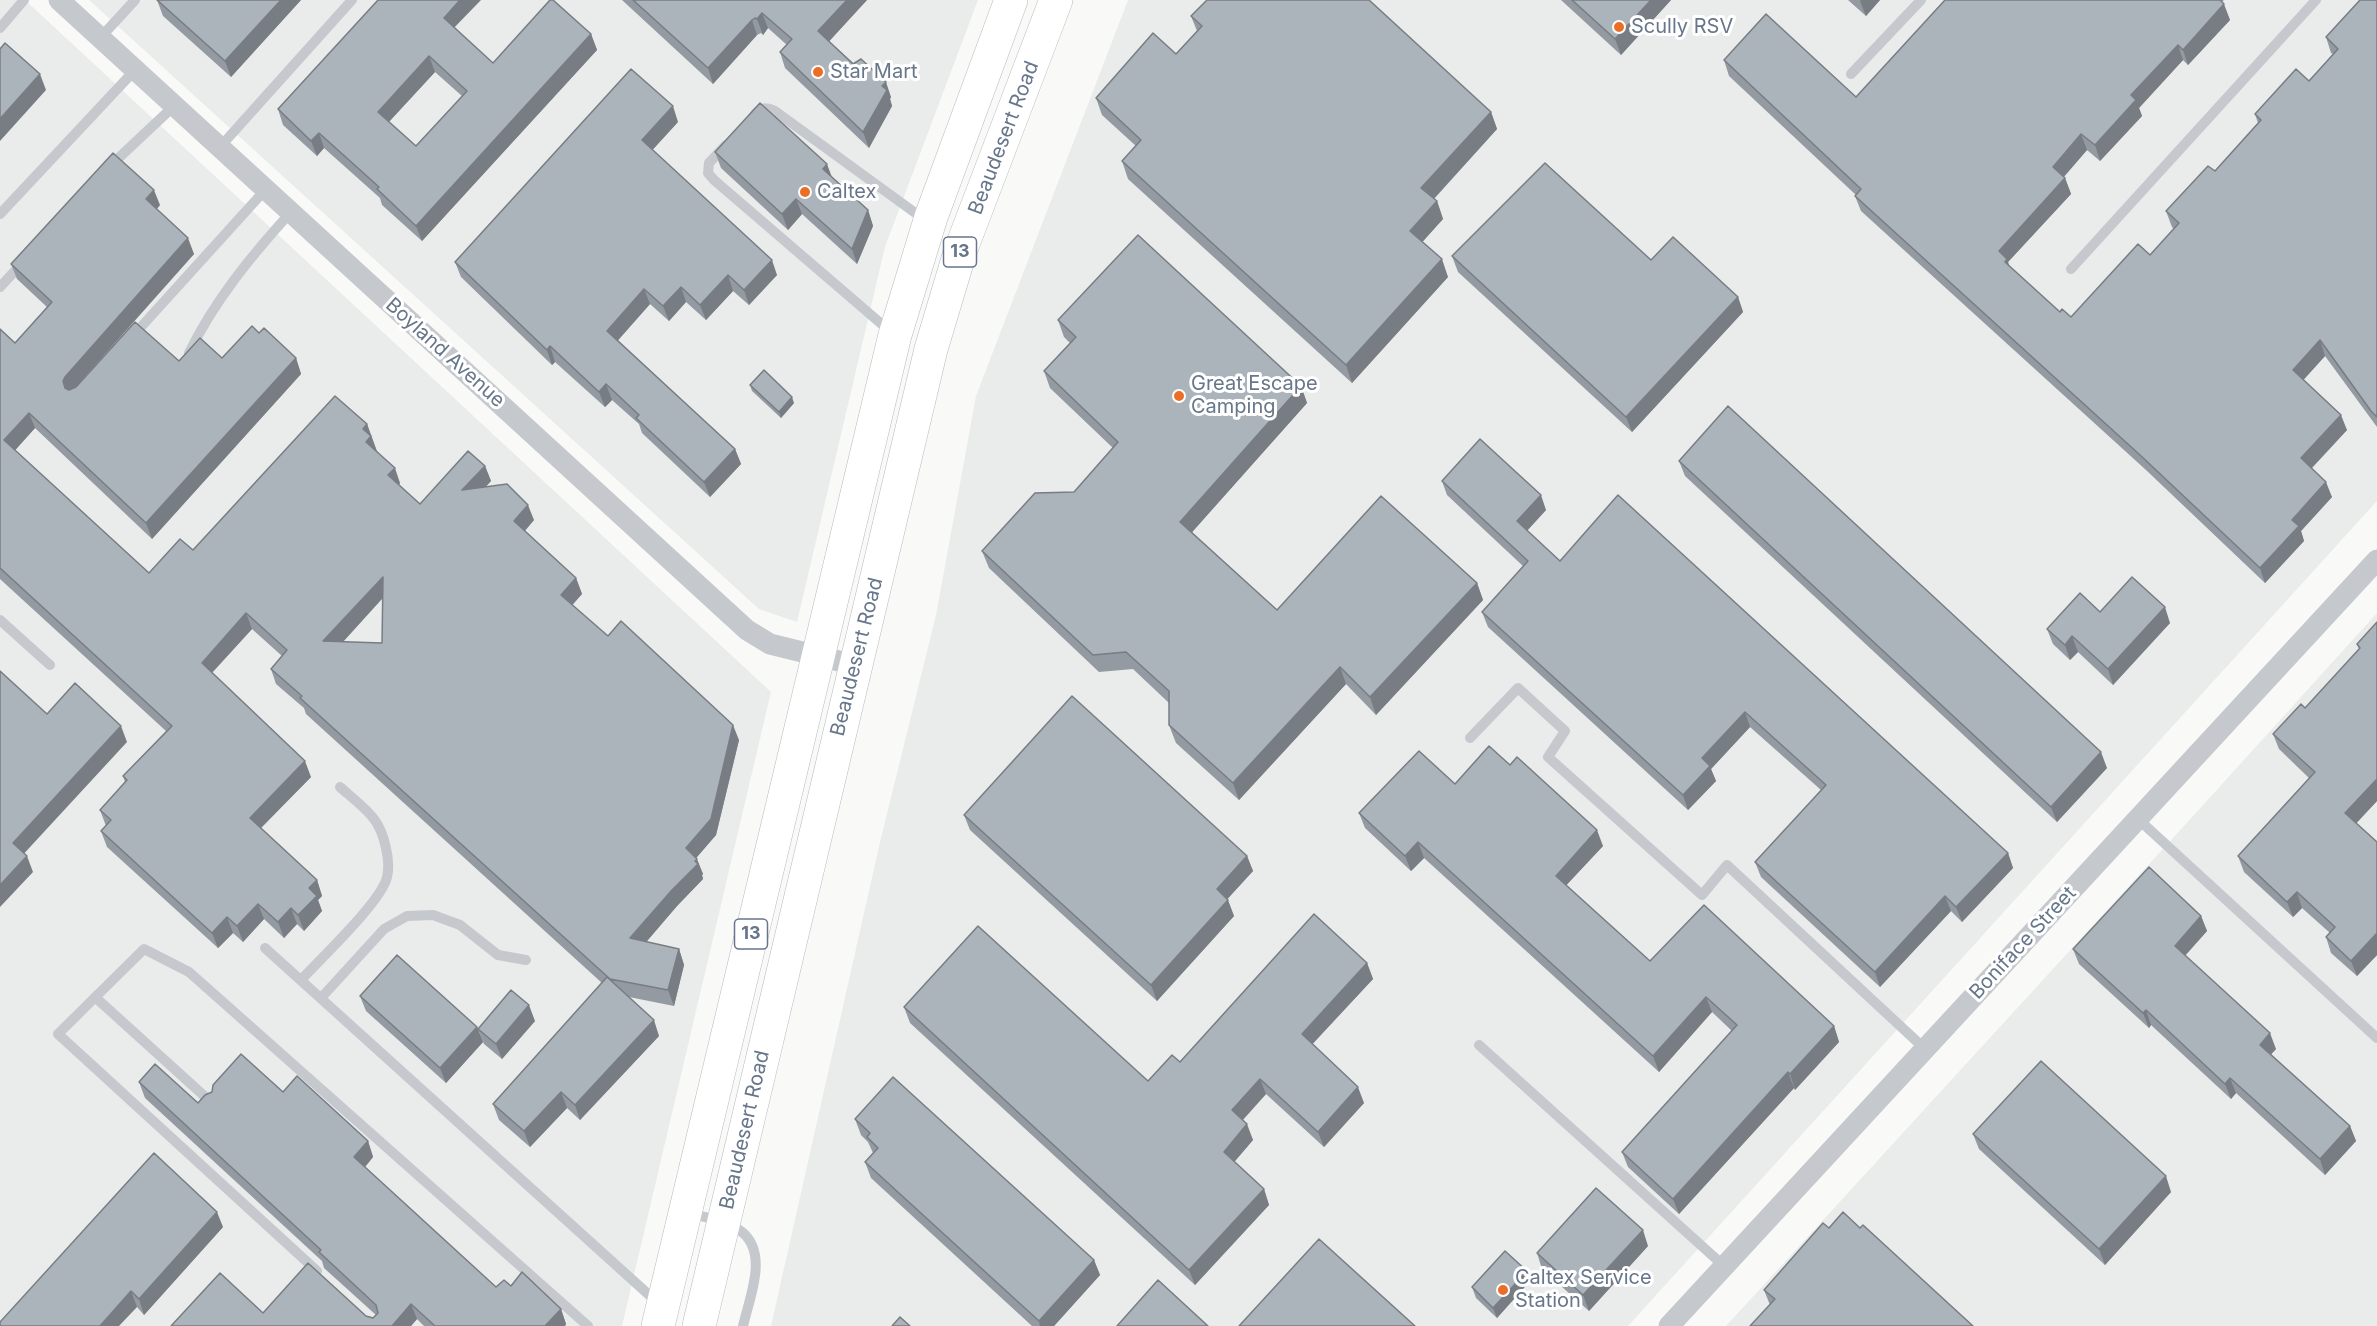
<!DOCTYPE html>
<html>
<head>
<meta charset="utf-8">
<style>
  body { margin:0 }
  canvas { display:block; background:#f9faf7 }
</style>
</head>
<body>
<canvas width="2377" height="1326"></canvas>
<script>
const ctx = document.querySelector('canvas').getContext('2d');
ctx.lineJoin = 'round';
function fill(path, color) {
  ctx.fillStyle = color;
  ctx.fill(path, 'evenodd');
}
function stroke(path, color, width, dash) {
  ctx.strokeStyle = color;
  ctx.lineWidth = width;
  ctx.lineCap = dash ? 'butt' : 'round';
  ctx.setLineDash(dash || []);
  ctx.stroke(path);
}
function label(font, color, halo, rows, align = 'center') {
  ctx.font = font + ' Inter,sans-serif';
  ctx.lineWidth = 6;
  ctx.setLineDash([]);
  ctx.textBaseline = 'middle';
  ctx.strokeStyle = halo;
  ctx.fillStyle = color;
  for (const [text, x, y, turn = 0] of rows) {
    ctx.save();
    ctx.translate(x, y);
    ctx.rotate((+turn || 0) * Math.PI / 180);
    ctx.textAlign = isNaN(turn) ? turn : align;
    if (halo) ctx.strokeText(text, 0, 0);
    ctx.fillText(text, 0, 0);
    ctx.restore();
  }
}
fill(new Path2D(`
  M0,0H25L771,692L622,1326H0Z
  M89,0H978L885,247L797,622L759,609Z
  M1128,0H2377V501L1628,1326H771L880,842L936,615L976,396Z
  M2377,613V1326H1726L2194,815Z`), '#eaeceb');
const highway = new Path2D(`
  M658,1326L895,335L931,217L1011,0
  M699,1326L931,349L961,249L1056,0`);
stroke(highway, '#b8bbc0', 34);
stroke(new Path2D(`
  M0,28L24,0
  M100,38L135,0
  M1851,74L1921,0
  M755,114C761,107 766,107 775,111L925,220
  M726,145L709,163L708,173L714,180L892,333
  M220,147L352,0
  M109,167L174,106
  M0,214L135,70
  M2071,269L2316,0
  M0,287L24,261
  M131,338L266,189
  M189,353C214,301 252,255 291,212
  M0,620L50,665
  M1470,738L1518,688L1565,731L1548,757L1702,895L1727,865L1925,1049
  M2138,819L2377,1038
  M265,948L658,1303
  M301,980C320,959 382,901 387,877C391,861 384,832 374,819C365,807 351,797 340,787
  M95,997L212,1103
  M321,998L384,929L407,916L433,915L460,925L498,955L526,960
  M1479,1045L1724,1266
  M689,1213C707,1218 728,1221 742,1232C769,1254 749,1299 743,1326
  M317,1271L58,1034L144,949L189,972L588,1326`), '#c5c9ce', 10);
stroke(new Path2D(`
  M59,0L747,630L770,644L855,665
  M1669,1326L2377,560`), '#c5c9ce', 21);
stroke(highway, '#fff', 33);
fill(new Path2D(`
  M157,0H301L231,77L163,16Z
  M622,0H867L829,41L891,97L890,99L892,106L869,148L785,68L780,52L787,45L768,28L763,35L761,33L757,35L713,84Z
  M1561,0H1671L1621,55Z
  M1848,0H1880L1866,16Z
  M1945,0H2224L2222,2L2230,20L2188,65L2183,60L2139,108L2142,116L2100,161L2087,150L2064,177L2065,178L2071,194L2008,262L2009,266L2060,312L2071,317L2150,255L2174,229L2172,227L2166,211L2215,171L2258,123L2255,114L2309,81L2333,54L2331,53L2326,37L2377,0V427L2325,356L2303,380L2347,430L2312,468L2332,497L2301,531L2304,541L2265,583L2146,470L1861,211L1855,196L1856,195L1729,76L1724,60L1856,97Z
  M1191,16L1491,112L1497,129L1434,199L1437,201L1443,219L1422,242L1448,277L1352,383L1128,179L1122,161L1136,146L1102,115L1096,98L1176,54L1197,31Z
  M455,28L493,63L591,34L597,50L422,241L382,205L380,198L324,148L317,156L283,125L278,109ZM435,72L462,96L416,146L389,122Z
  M678,122L652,150L777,275L749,305L733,291L706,320L686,302L669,321L650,304L618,340L735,449L741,464L710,497L642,433L639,424L612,400L605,407L555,362L552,365L461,277L455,262Z
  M715,152L832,177L868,210L873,226L857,264L802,214L788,230L721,168Z
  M160,205L157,209L194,254L75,388L179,361L222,358L259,333L296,358L301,374L152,539L35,428L15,450L149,573L193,550L367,424L377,451L400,483L399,485L420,504L485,466L491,481L485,487L534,520L525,531L576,578L582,594L572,605L608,636L739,740L716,835L696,858L703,874L702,875L703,879L677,906L646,942L679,949L684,965L674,1006L629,997L659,1036L580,1120L567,1108L530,1147L499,1120L493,1104L602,983L306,714L304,708L276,684L271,669L282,656L252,629L212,673L311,777L261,828L317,880L322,896L318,900L322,911L304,931L297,924L284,938L264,919L243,942L233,933L218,948L107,847L101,831L106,826L100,810L125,782L123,776L166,731L0,579V329L15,343L47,307L17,279L11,264ZM382,599V643L343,642Z
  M1452,256L1651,260L1738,297L1743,312L1632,432L1458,272Z
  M1058,320L1301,386L1307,403L1192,532L1277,610L1477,583L1483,600L1376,715L1346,684L1239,800L1176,743L1169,725V703L1133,669L1099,672L989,568L982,551L1074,492L1113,448L1050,388L1044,371L1070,343L1064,337Z
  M750,385L794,403L781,418L752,391Z
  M1679,461L2107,768L2057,822L1685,476Z
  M1442,481L1546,510L1527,531L1560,561L2008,853L2013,868L1962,922L1951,911L1880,987L1761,877L1755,862L1821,790L1750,727L1711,769L1716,781L1688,810L1488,627L1482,612L1523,566L1447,495Z
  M2100,612L2170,623L2113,685L2078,652L2070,660L2053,644L2047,629Z
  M2377,622V801L2356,823L2377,842V955L2357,976L2331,953L2326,937L2330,933L2302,908L2293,917L2244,872L2238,856L2309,778L2279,749L2273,734L2305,708L2359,649L2357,644Z
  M1510,765L1603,846L1566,885L1650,961L1834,1026L1839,1042L1795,1090L1794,1088L1679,1214L1628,1167L1622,1152L1732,1031L1712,1012L1659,1072L1424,858L1411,871L1365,828L1359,813L1455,784Z
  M964,815L1247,856L1253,871L1227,899L1234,916L1157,1001L970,830Z
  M2201,916L2207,931L2185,956L2276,1049L2271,1054L2350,1126L2356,1141L2325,1175L2236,1093L2231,1099L2151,1025L2149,1028L2079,964L2073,949Z
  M1367,963L1373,979L1312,1044L1364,1103L1324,1147L1266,1094L1243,1120L1253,1140L1234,1162L1264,1189L1269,1205L1195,1285L910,1023L904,1007L1148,1081L1180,1062Z
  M360,996L477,1027L483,1042L446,1083L366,1011Z
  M535,1021L502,1059L484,1044L478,1029Z
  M241,1054L283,1092L297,1076L368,1141L373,1157L365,1167L496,1287L504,1280L511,1286L522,1272L561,1309L566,1324L565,1326H424L417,1319L411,1326H171L220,1273L263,1313L308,1263L366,1316L373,1318L376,1315L324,1268L322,1261L145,1098L139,1082L155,1064L198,1103L205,1095L212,1092L213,1085Z
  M855,1119L1094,1260L1100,1275L1054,1326H1032L871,1178L865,1162L873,1153L868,1142L861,1135Z
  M1973,1134L2171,1192L2105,1265L1979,1149Z
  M223,1227L144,1315L137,1307L0,1326Z
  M1829,1228L1973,1326L1770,1305L1764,1290Z
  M1648,1246L1589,1311L1542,1269L1537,1253Z
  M1527,1271L1530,1281L1497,1318L1476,1298L1472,1287Z`), '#939aa1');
fill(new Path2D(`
  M281,0H301L231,77L225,61Z
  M460,0H481L449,33L444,18Z
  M847,0H867L824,47L818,31Z
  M1651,0H1671L1621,55L1615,39Z
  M1861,0H1880L1866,16L1860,1Z
  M2224,4L2230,20L2188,65L2183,50Z
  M762,13L768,28L763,35L757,19Z
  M752,20L757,35L713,84L708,68Z
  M591,34L597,50L422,241L416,226Z
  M2178,45L2183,60L2139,108L2142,116L2100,161L2095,145L2131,95Z
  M429,56L435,72L384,127L378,112Z
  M40,74L46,90L0,141V119Z
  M886,82L891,97L890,99L892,106L869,148L863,132L882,86Z
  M673,106L678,122L647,156L642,140Z
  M1491,112L1497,129L1428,205L1421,188Z
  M319,133L324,148L317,156L311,141Z
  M2081,134L2087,150L2059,182L2053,167Z
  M827,164L833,180L823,169Z
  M2065,178L2071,194L2008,262L2012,274L1999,251Z
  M154,190L160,205L151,215L146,199Z
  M796,199L802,214L788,230L782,214Z
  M1437,201L1443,219L1417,248L1410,231Z
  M868,210L873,226L857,264L852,249Z
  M188,238L194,254L70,393L69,397L63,381L65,377Z
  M1442,259L1448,277L1352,383L1346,365Z
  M772,260L777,275L749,305L744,290Z
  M728,275L733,291L706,320L700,305Z
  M681,287L686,302L669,321L663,306Z
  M644,289L650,304L613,346L607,331Z
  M1738,297L1743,312L1632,432L1626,417Z
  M2320,340L2325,356L2298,386L2293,370Z
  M550,346L555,362L552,365L547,350Z
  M296,358L301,374L152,539L146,523Z
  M606,384L612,400L605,407L599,392Z
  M1301,386L1307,403L1186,539L1180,522Z
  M792,397L794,403L781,418L779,412Z
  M29,413L35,428L10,456L4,440Z
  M2341,415L2347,430L2306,474L2301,458Z
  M367,424L377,452L372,457L363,429Z
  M735,449L741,464L710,497L704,482Z
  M485,466L491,481L468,506L462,490Z
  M395,468L400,483L394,491L388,475Z
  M2326,482L2332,497L2301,531L2304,541L2265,583L2260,568L2292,520Z
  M1541,495L1546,510L1522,536L1517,521Z
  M528,505L534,520L520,536L514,521Z
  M383,577L388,592L329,657L323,641Z
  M576,578L582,594L567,611L561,595Z
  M1477,583L1483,600L1376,715L1370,697Z
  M2165,607L2170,623L2113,685L2108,669Z
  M246,613L252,629L207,678L202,663Z
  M2072,636L2078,652L2070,660L2065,645Z
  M1340,667L1346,684L1239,800L1233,783Z
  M1745,712L1750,727L1711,769L1716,781L1688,810L1683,795L1702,758Z
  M733,725L739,740L716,835L691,864L686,848Z
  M121,726L127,742L19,859L13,843Z
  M2101,752L2107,768L2057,822L2051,807Z
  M305,761L311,777L255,834L250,818Z
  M2377,779V801L2351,829L2345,813Z
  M1597,830L1603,846L1561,891L1556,876Z
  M1418,842L1424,858L1411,871L1405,856Z
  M2008,853L2013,868L1962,922L1956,907Z
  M27,856L33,872L0,907V885Z
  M1247,856L1253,871L1222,905L1217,889Z
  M697,859L703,874L702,875L703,879L677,906L636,954L630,938Z
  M317,880L322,896L318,900L322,911L304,931L298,915L309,888Z
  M2297,892L2302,908L2293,917L2287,902Z
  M1945,896L1951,911L1880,987L1875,972Z
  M1228,900L1234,916L1157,1001L1151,985Z
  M258,904L264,919L243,942L237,926Z
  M291,908L297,924L284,938L278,922Z
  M2201,916L2207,931L2180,961L2175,946Z
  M227,917L233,933L218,948L212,933Z
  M2377,933V955L2357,976L2351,961Z
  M679,949L684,965L674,1006L668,990Z
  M1367,963L1373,979L1307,1050L1302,1034Z
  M1706,997L1712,1012L1659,1072L1653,1056Z
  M529,1005L535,1021L502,1059L496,1044Z
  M2146,1010L2151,1025L2149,1028L2143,1013Z
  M654,1020L659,1036L580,1120L575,1105Z
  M1834,1026L1839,1042L1795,1090L1790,1074Z
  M477,1027L483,1042L446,1083L440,1068Z
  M2270,1033L2276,1049L2266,1060L2260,1045Z
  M1788,1072L1794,1088L1679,1214L1673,1199Z
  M2230,1078L2236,1093L2231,1099L2225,1084Z
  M1260,1079L1266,1094L1237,1126L1232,1110Z
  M1358,1087L1364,1103L1324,1147L1318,1132Z
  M561,1092L567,1108L530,1147L524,1131Z
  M1247,1124L1253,1140L1230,1167L1224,1152Z
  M2350,1126L2356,1141L2325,1175L2320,1159Z
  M368,1141L373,1157L360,1173L354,1157Z
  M2166,1176L2171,1192L2105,1265L2099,1249Z
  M1264,1189L1269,1205L1195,1285L1189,1270Z
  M217,1212L223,1227L144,1315L139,1299Z
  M1643,1230L1648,1246L1589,1311L1583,1295Z
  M1094,1260L1100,1275L1054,1326H1040L1039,1321Z
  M1527,1271L1530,1281L1497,1318L1493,1308Z
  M131,1291L137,1307L119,1326H100Z
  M411,1304L417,1319L411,1326H392Z
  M561,1309L566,1324L565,1326H545Z`), '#787d83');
const building = new Path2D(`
  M157,0H281L225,61Z
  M378,0H460L444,18L493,63L550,0H553L591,34L416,226L377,189L379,187L319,133L311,141L278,109ZM429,56L467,91L416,146L378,112Z
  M633,0H847L818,31L853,64L861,59L886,82L882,86L887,90L863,132L780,52L792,39L762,13L757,19L755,18L752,20L708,68Z
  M1207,0H1369L1491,112L1421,188L1437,201L1410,231L1442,259L1346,365L1122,161L1141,140L1096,98L1153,33L1176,54L1202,26L1191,16Z
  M1572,0H1651L1615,39Z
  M1945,0H2220L2224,4L2183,50L2178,45L2131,95L2136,100L2095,145L2081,134L2053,167L2065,178L1999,251L2007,259L2005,262L2060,312L2062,309L2071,317L2138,244L2150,255L2179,223L2166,211L2208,166L2215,171L2261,120L2255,114L2296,69L2309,81L2338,49L2326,37L2360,0H2377V417L2371,411L2320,340L2293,370L2341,415L2301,458L2326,482L2292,520L2299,526L2260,568L2140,455L1855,196L1861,189L1724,60L1766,14L1856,97Z
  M5,43L40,74L0,119V49Z
  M631,69L673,106L642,140L772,260L744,290L728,275L700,305L681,287L663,306L644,289L607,331L735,449L704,482L636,418L639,415L606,384L599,392L550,346L547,350L455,262Z
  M760,103L827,164L823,169L868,210L852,249L796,199L782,214L715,152Z
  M113,153L154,190L146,199L188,238L65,377L63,381L65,388L69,390L76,387L135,322L179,361L200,338L222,358L252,326L259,333L264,328L296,358L146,523L29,413L4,440L149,573L180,539L193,550L335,396L367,424L363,429L371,436L366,442L395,468L388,475L420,504L468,451L485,466L462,490L507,484L528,505L514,521L576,578L561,595L608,636L621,621L733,725L711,819L686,848L697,859L695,861L698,864L672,890L630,938L679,949L668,990L610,979L300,698L302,696L271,669L287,650L246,613L202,663L305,761L250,818L317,880L309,888L317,896L298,915L291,908L278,922L258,904L237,926L227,917L212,933L101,831L111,820L100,810L127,780L123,776L172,726L0,568V329L15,343L52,302L11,264ZM383,577L382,643L323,641Z
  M1545,163L1651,260L1673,237L1738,297L1626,417L1452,256Z
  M1138,235L1301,386L1180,522L1277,610L1381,496L1477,583L1370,697L1340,667L1233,783L1169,725V691L1126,652L1093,655L982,551L1035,493L1074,492L1118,442L1044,371L1076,337L1058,320Z
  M764,370L792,397L779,412L750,385Z
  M1728,406L2101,752L2051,807L1679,461Z
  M1480,439L1541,495L1517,521L1560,561L1618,495L2008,853L1956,907L1945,896L1875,972L1755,862L1826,785L1745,712L1702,758L1710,766L1683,795L1482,612L1528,561L1442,481Z
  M2132,577L2165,607L2108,669L2072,636L2065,645L2047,629L2080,593L2100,612Z
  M2377,622V779L2345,813L2377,842V933L2351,961L2326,937L2335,927L2297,892L2287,902L2238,856L2315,772L2273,734L2301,704L2305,708L2360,648L2357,644Z
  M0,671L47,714L75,683L121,726L13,843L27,856L0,885Z
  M1072,696L1247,856L1217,889L1228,900L1151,985L964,815Z
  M1489,746L1510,765L1517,757L1597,830L1556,876L1650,961L1704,905L1834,1026L1790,1074L1788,1072L1673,1199L1622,1152L1737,1025L1706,997L1653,1056L1418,842L1405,856L1359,813L1419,751L1455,784Z
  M2149,867L2201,916L2175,946L2270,1033L2260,1045L2350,1126L2320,1159L2230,1078L2225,1084L2146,1010L2143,1013L2073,949Z
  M1314,914L1367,963L1302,1034L1358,1087L1318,1132L1260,1079L1232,1110L1247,1124L1224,1152L1264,1189L1189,1270L904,1007L978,926L1148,1081L1172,1055L1180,1062Z
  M397,955L477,1027L440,1068L360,996Z
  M607,977L654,1020L575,1105L561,1092L524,1131L493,1104Z
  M511,990L529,1005L496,1044L478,1029Z
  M241,1054L283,1092L297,1076L368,1141L354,1157L496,1287L504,1280L511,1286L522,1272L561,1309L545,1326H435L411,1304L392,1326H171L220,1273L263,1313L308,1263L366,1316L373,1318L378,1313L376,1305L319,1252L321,1250L139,1082L155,1064L198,1103L205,1095L212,1092L213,1085Z
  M2041,1061L2166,1176L2099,1249L1973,1134Z
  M893,1077L1094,1260L1039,1321L865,1162L878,1148L867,1137L870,1133L855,1119Z
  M154,1153L217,1212L139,1299L131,1291L100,1326H0V1322Z
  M1596,1188L1643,1230L1583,1295L1537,1253Z
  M1843,1212L1860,1228L1863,1225L1973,1326H1750L1775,1299L1764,1290L1823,1223L1829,1228Z
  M1319,1239L1415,1326H1239Z
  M1505,1251L1527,1271L1493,1308L1472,1287Z
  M1158,1280L1208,1326H1117Z
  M900,1317L910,1326H892Z`);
fill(building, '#abb3bb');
stroke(building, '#787d83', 1.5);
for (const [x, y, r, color] of [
  [1619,27,6,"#eb6e27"],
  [818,72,6,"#eb6e27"],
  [805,192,6,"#eb6e27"],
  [1179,396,6,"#eb6e27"],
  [1503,1290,6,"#eb6e27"]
]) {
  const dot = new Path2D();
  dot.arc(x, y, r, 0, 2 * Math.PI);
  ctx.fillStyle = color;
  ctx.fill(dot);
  stroke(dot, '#fff', 2);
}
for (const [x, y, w] of [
  [960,252,33],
  [751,934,33]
]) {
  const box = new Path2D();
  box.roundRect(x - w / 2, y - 15, w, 30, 4.5);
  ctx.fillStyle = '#fff';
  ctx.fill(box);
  stroke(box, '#67768a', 1.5);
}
label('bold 18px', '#67768a', null, [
  ["13",960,252],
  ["13",751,934]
]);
label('20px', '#67768a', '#fff', [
  ["Scully RSV",1631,27],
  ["Star Mart",830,72],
  ["Caltex",817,192],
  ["Great Escape",1191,384],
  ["Camping",1191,407],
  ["Caltex Service",1515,1278],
  ["Station",1515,1301]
], 'left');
label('20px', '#67768a', '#fff', [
  ["Beaudesert Road",1004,138,-69],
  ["Boyland Avenue",445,353,42],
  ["Beaudesert Road",857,657,-76],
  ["Boniface Street",2023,943,-47],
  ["Beaudesert Road",745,1130,-77]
]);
</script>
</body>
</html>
